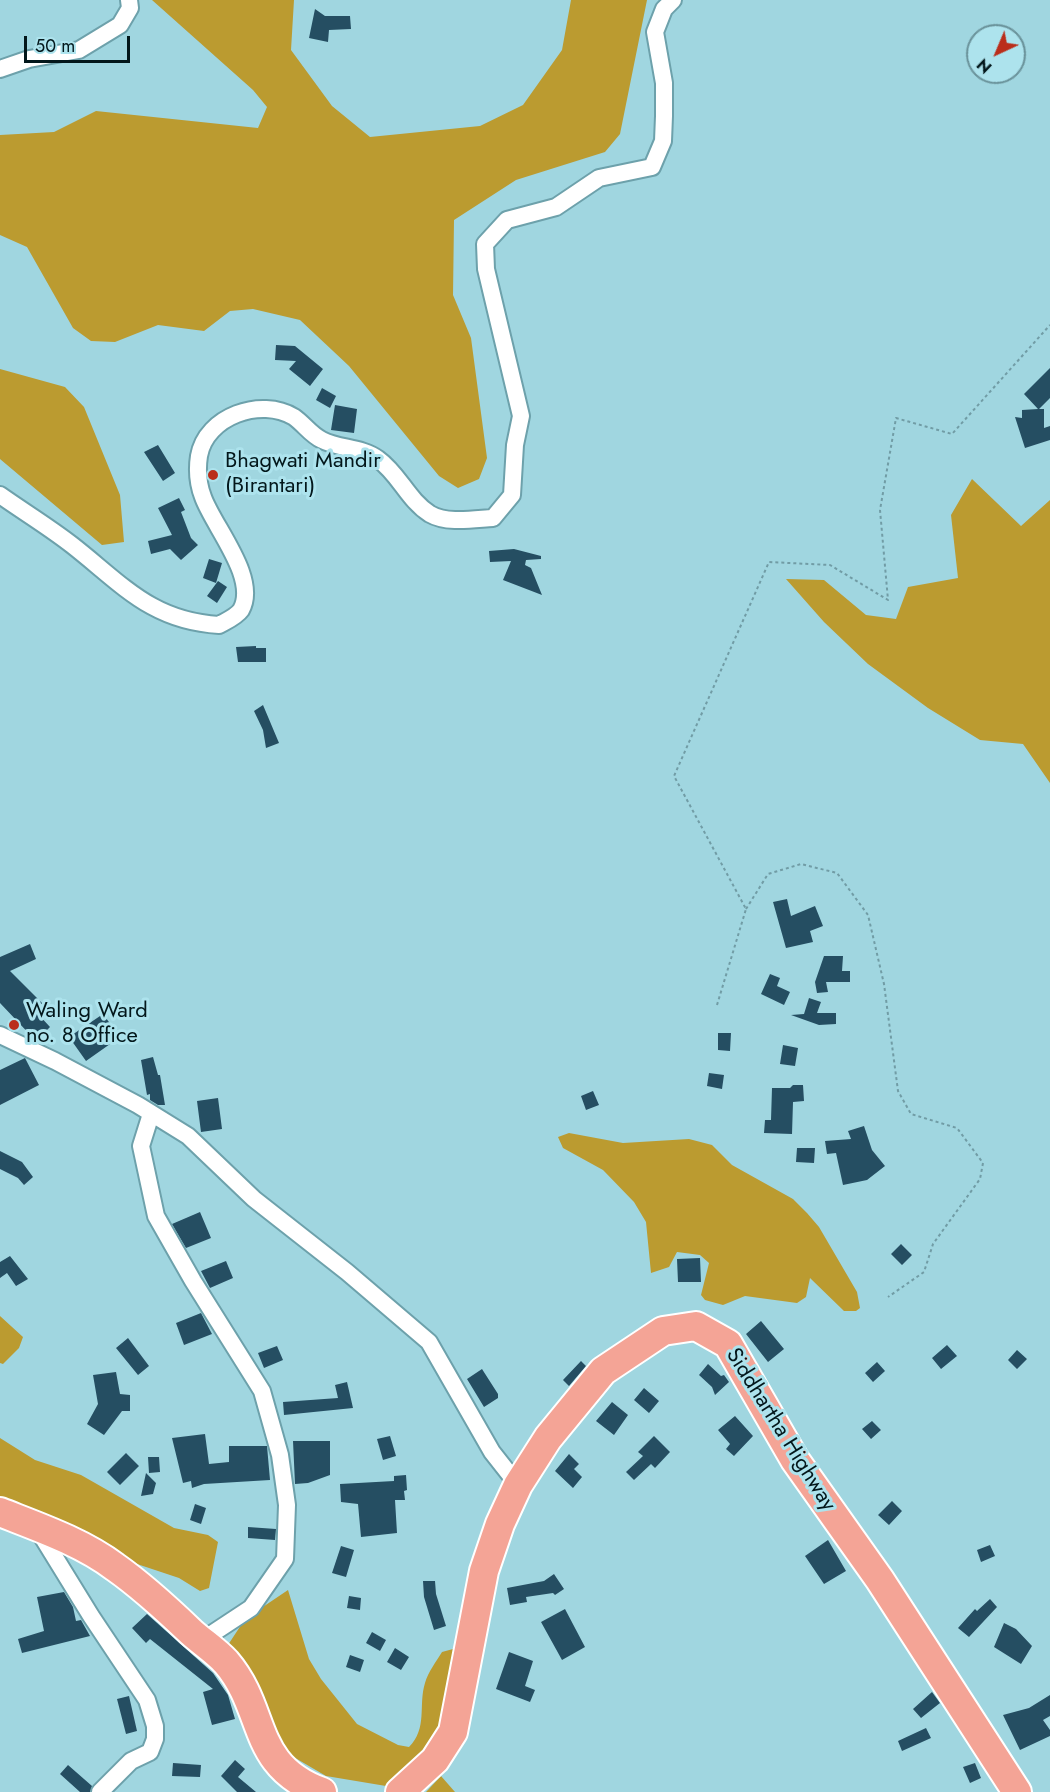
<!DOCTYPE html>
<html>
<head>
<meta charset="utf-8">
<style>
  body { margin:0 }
  #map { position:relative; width:1050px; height:1792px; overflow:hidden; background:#a0d6e0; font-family:Jost,sans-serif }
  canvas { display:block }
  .north { position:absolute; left:966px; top:24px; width:60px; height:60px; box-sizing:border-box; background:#ade3ed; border:2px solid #699199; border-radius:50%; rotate:224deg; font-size:16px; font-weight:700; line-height:24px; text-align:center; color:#03171b }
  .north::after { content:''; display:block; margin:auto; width:21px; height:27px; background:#ba2e1b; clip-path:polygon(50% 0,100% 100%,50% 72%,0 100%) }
  .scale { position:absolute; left:24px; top:36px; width:106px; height:27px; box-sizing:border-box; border:3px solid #03171b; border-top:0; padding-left:8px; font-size:18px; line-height:21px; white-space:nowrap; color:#03171b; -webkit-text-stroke:4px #ade3ed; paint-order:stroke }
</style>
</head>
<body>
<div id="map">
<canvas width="1050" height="1792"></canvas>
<div class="north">N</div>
<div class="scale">50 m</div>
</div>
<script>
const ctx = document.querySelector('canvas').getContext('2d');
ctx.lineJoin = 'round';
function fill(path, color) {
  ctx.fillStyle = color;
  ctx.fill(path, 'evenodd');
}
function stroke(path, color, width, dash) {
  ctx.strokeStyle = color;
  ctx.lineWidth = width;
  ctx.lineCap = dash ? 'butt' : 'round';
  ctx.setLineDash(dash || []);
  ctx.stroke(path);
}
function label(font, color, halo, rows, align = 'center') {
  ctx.font = font + ' Jost,sans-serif';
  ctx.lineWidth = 6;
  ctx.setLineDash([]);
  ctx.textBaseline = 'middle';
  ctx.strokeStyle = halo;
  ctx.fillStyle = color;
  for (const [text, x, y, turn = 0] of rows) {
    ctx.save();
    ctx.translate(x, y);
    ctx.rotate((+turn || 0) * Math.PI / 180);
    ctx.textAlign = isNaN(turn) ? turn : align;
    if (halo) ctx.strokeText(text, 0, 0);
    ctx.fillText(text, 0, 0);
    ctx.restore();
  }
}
fill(new Path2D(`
  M152,0H294L291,50L332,106L370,137L480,126L523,105L562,50L571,0H647L620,134L605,152L516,180L454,220L453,295L471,338L487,458L479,479L458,488L439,476L349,366L300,320L253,309L230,311L204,331L158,325L115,342L91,341L73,328L27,247L0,235V135L54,132L96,111L258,128L267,107L253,90Z
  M0,369L65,387L84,407L120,495L124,542L102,545L0,459Z
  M972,479L1021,526L1050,500V783L1023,744L980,740L928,708L868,664L824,622L786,579L824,580L866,615L896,619L908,587L958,578L951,515Z
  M569,1133L623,1143L689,1139L712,1145L732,1165L793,1199L807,1213L819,1227L857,1292L860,1308L856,1311H844L810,1278L806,1297L797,1303L745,1296L723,1305L705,1300L701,1295L709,1263L700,1255L677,1252L669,1267L651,1273L646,1222L634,1202L603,1170L563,1148L558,1137Z
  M0,1316L23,1337L19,1348L3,1364L0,1363Z
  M0,1438L35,1460L81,1475L174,1528L208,1535L218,1542L209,1588L200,1591L179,1578L125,1560L0,1500Z
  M288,1590L309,1659L321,1679L357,1724L398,1745L409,1747C428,1728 418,1705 425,1683C428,1672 436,1662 442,1652L453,1649L464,1652L435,1752L386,1786L326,1776L285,1752L226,1648L245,1619Z
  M441,1776L455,1792H426Z`), '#bb9b30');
fill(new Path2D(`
  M315,9L325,16H350L351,29L329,30L328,42L309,38Z
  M276,345L295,346L323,369L310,386L289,369L296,361L275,360Z
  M1050,368V398L1039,409H1044V428L1050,426V440L1025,448L1015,417L1022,418V410L1038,409L1024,394Z
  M322,388L336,396L330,408L316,400Z
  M335,405L357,409L354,433L331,430Z
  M158,445L175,473L163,481L144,452Z
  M179,498L185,510L181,512L191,538L198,545L181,560L170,549L151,554L148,541L172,535L158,508Z
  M514,549L541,556V559L526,560L525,565L531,568L542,595L503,580L511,561L490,562L489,551Z
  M209,559L222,563L216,583L203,578Z
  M218,581L227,587L217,603L207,596Z
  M256,646V648H266V662H238L236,647Z
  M263,705L279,743L266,748L263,730L254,711Z
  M787,899L791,916L815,906L823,926L810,931L813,942L786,948L773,902Z
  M30,944L36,959L10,971L45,1006L38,1014L50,1027L36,1041L0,1003V957Z
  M824,956H843L842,971H850V982H826L828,992L817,993L815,982Z
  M770,974L780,978L777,986L790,992L784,1005L761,994Z
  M809,998L821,1002L817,1013H836V1024L819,1025L791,1015L804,1014Z
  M103,1014L120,1037L86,1061L69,1037Z
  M718,1033H731L730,1051L718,1050Z
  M783,1045L798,1048L795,1066L780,1064Z
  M153,1057L158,1075H160L165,1105H158L150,1100V1094L147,1095L141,1060Z
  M25,1058L39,1085L0,1105V1070Z
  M709,1073L724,1075L722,1089L707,1086Z
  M793,1085H803L804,1101L793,1102L792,1134L764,1133L765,1120H771L772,1088H790Z
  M593,1091L599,1105L586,1110L581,1096Z
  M218,1098L222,1129L201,1132L197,1101Z
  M864,1126L872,1150L885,1166L867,1180L843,1185L836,1153L827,1154L825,1141L851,1139L848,1131Z
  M797,1148H815L814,1163L796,1162Z
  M0,1151L22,1162L33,1177L24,1185L18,1178L0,1169Z
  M200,1212L211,1238L186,1248L172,1224Z
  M901,1244L912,1255L902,1265L891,1254Z
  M10,1256L28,1279L16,1286L7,1273L0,1278V1262Z
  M700,1258L701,1282H678L677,1259Z
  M226,1261L233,1278L210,1288L201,1271Z
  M201,1313L212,1334L184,1345L176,1323Z
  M761,1321L784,1349L768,1362L746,1334Z
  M128,1338L149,1366L138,1375L116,1348Z
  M947,1345L957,1356L941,1369L932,1358Z
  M277,1346L283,1360L264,1368L258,1353Z
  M1017,1350L1027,1359L1017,1369L1008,1360Z
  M581,1361L586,1366L569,1386L563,1380Z
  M877,1362L885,1371L873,1382L865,1373Z
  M708,1364L721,1376L724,1375L729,1382L715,1395L712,1387L699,1375Z
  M482,1369L498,1394V1398L484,1407L467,1379Z
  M116,1372L120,1394L130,1395V1411H122L104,1435L87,1424L98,1404L93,1375Z
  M347,1382L353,1408L284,1415L283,1402L338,1398L335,1385Z
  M644,1388L659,1401L649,1413L634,1400Z
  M612,1402L628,1415L614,1435L596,1421Z
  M735,1416L753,1436L734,1456L726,1449L730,1444L718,1430Z
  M872,1421L881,1430L871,1439L862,1429Z
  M205,1434L209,1464L229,1462V1446H267L270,1480L204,1484L192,1488L191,1481L183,1483L172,1438Z
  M390,1436L396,1456L383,1460L377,1439Z
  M654,1436L670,1452L655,1468L651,1464L634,1480L626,1472L643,1456L638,1452Z
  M293,1441H330V1475L308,1483L295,1484Z
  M126,1453L139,1466L120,1485L107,1472Z
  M569,1454L579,1464L574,1469L582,1477L573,1488L555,1471Z
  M148,1457H159L160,1472L149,1473Z
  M146,1473L156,1483L153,1494L141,1496Z
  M406,1475L407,1490L404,1491L405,1500H395L397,1533L361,1537L358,1504L341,1502L340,1484L394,1481V1476Z
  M892,1501L902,1511L889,1525L878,1515Z
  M195,1504L206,1508L201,1524L190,1520Z
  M248,1527L276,1529L275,1540L248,1538Z
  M828,1540L846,1571L824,1584L805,1556Z
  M990,1545L995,1556L981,1562L977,1550Z
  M341,1546L354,1550L346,1577L332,1573Z
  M554,1574L564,1589L555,1595L553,1593L526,1597L527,1602L510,1605L507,1588L544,1581Z
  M423,1581H435L436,1594L446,1626L434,1630L424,1597Z
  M64,1592L73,1607L76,1621L81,1620L90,1636L22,1653L18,1639L44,1631L37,1597Z
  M349,1596L361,1598L360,1610L347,1608Z
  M990,1599L997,1607L969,1637L958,1628L975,1609L977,1611Z
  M565,1609L585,1647L562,1660L541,1622Z
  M147,1614L213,1673L228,1695L235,1719L212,1725L203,1692L213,1689L150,1639L146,1643L132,1628Z
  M1004,1623L1016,1629L1032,1646L1021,1664L994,1647Z
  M372,1632L386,1640L380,1651L366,1643Z
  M395,1648L409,1657L401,1670L387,1662Z
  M509,1652L533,1661L525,1686L535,1690L530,1702L496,1689Z
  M350,1655L364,1660L360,1672L346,1667Z
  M932,1692L940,1703L921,1718L913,1709Z
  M1050,1695V1716L1043,1720L1050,1730V1736L1020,1750L1003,1715L1029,1708Z
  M129,1696L137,1731L126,1734L117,1699Z
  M926,1728L931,1738L902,1751L898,1741Z
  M235,1760L245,1769L238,1777L256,1792H237L221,1776Z
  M173,1763L201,1765L200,1777L172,1776Z
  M975,1763L981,1778L970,1783L963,1767Z
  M68,1765L92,1786L90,1792H80L60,1774Z`), '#254e62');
const minor = new Path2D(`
  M0,69L29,59L79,50L120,25L130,8L129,0
  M0,495C24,512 49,527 72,545C122,584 151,621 219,625C226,621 236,617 241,610C259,578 213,526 203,497C198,484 197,469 199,456C206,416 261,397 294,417C304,424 311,435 322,440C339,449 362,447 378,459C399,474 408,500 430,514C447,524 475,519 493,518L512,495L515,445L521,416L486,269L485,244L507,220L556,207L599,178L652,167L663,141L664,116V83L655,32L664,9L673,0
  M0,1035L55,1061L138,1105L188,1136L254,1199L347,1272L429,1342L492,1452L518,1485
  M151,1114L141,1146L156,1216L193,1281L262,1391L280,1455L287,1505L285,1559L251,1608L201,1641
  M38,1530L91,1616L147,1700L155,1726V1739L150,1752L131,1761L100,1792`);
const trunk = new Path2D(`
  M0,1512C38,1527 82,1542 115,1567C142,1586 167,1609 191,1632C202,1642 216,1651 226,1662C268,1711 249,1765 322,1792
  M400,1792L435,1760L453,1732L484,1571L500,1524L518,1485L548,1438L603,1371L663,1331L696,1326L728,1344L795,1460L880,1580L1017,1792`);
stroke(minor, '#6da1ab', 20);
stroke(trunk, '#fff', 32);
stroke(new Path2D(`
  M746,909L768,874L801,864L837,873L868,915L884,984L898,1091L911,1114L957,1128L983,1163L980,1179L933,1244L924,1272L888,1297
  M717,1005L746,909L674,776L769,562L830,565L888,600L880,510L896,418L952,434L1050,325`), '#719ca5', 2, [3, 3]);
stroke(minor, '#fff', 16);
stroke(trunk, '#f4a496', 28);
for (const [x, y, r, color] of [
  [213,475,6,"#ba2e1b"],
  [14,1025,6,"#ba2e1b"]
]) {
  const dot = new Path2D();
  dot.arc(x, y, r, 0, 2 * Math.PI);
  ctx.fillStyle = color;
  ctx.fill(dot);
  stroke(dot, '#ade3ed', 2);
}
label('22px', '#03171b', '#ade3ed', [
  ["Bhagwati Mandir",225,462],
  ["(Birantari)",225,487],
  ["Waling Ward",26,1012],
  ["no. 8 Office",26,1037]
], 'left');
label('22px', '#03171b', '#ade3ed', [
  ["Siddhartha Highway",780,1430,58]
]);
</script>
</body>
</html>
